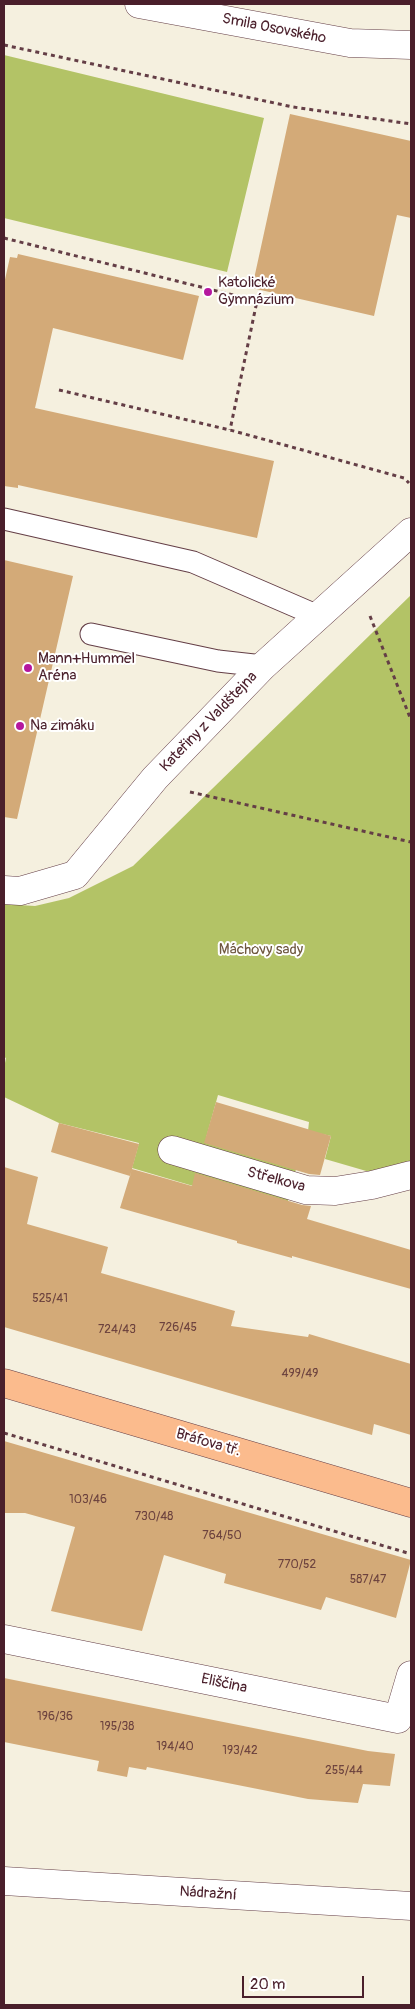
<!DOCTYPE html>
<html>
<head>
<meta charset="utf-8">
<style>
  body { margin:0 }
  #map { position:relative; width:415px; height:2009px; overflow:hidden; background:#f5f0df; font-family:Pangolin,sans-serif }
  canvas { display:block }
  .frame { position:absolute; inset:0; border:5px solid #4a1f2b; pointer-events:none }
  .scale { position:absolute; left:242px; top:1976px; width:122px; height:22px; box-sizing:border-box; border:2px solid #4a1f2b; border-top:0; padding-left:6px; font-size:15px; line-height:18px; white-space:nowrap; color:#4a1f2b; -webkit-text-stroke:4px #fff; paint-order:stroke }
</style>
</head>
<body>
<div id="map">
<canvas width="415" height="2009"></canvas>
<div class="frame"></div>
<div class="scale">20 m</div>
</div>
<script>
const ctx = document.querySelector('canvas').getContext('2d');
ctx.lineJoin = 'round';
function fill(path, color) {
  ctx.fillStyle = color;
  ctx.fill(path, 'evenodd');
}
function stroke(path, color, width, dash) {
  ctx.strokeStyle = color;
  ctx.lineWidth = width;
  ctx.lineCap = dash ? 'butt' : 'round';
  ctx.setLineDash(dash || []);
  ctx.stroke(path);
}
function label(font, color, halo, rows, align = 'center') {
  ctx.font = font + ' Pangolin,sans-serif';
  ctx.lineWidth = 4;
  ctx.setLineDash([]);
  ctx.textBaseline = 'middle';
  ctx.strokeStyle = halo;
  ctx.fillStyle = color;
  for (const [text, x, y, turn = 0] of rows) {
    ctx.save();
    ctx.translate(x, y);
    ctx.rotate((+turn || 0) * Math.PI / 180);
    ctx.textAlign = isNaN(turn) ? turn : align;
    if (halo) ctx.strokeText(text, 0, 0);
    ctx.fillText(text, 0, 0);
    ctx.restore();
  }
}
fill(new Path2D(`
  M4,55L264,118L227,272L4,218Z
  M411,595V1184L325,1159L331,1136L308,1131L309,1122L218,1095L206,1138L297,1165L285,1213L132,1168L139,1143L59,1123L4,1097V1068L6,1058L4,1057V904L35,906L69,898L133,866Z`), '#b3c366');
fill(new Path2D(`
  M290,114L411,141V218L397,215L374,316L252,288Z
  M18,254L199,296L183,360L53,328L35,408L274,461L257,538L18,485V488L4,486V284L10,257L17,258Z
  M4,560L73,576L17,819L4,817Z
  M216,1102L331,1136L320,1175L309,1174L204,1143Z
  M59,1123L139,1144L130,1176L51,1152Z
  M4,1167L38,1177L27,1224L108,1247L101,1273L235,1311L231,1326L308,1337L309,1334L411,1364V1435L374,1424L372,1435L4,1327Z
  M132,1169L192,1186L195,1173L302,1205L311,1206L307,1219L411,1250V1289L292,1256V1258L237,1243V1241L120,1208Z
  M4,1441L411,1560L396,1618L326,1597L321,1610L224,1583L226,1574L164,1555L142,1631L51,1611L75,1527L25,1513H4Z
  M4,1678L368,1751L395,1754L390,1786L363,1784L358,1803L308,1799L147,1767L146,1770L129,1767L127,1777L97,1771L99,1761L4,1742Z`), '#d3aa78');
const service = new Path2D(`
  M4,519L193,562L318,616
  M91,634L218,661L263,666`);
const minor = new Path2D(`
  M4,890L20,891L75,875L155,778L263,666L411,532
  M172,1150L306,1190L335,1191L372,1185L411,1175
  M4,1639L398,1719L411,1675
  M4,1881L411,1906`);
const tertiary = new Path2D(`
  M139,4L350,43L411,45`);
const primary = new Path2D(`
  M4,1383L411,1503`);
stroke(service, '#643e46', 23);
stroke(minor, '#643e46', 29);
stroke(tertiary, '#643e46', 29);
stroke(primary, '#643e46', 29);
stroke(new Path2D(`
  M4,45L293,107L411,124
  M4,238L257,301L230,430
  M59,390L230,430L404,478L409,483
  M370,616L411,720
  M190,792L411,842
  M4,1433L411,1554`), '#643e46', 3, [4, 4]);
stroke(service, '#fff', 21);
stroke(minor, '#fff', 28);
stroke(tertiary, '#fff', 28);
stroke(primary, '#fbbb8d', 28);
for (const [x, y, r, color] of [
  [208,292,5,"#b5179e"],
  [28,668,5,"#b5179e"],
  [20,726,5,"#b5179e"]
]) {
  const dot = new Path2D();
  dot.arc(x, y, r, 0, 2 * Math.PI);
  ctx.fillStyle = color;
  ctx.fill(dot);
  stroke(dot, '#fff', 2);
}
label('12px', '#6c423e', null, [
  ["525/41",50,1299],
  ["726/45",178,1328],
  ["724/43",117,1330],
  ["499/49",300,1374],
  ["103/46",88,1500],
  ["730/48",154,1517],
  ["764/50",222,1536],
  ["770/52",297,1565],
  ["587/47",368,1580],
  ["196/36",55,1717],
  ["195/38",117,1727],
  ["194/40",175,1747],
  ["193/42",240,1751],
  ["255/44",344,1771]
]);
label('15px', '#4a1f2b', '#fff', [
  ["Smila Osovského",274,29,11],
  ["Kateřiny z Valdštejna",209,722,-46],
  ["Střelkova",276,1180,15],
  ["Bráfova tř.",208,1443,16],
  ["Eliščina",224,1684,12],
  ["Nádražní",208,1894,4]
]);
label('15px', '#4a1f2b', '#fff', [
  ["Katolické",218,283],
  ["Gymnázium",218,300],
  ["Mann+Hummel",38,659],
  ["Aréna",38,676],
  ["Na zimáku",30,726]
], 'left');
label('15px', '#6f5840', '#fff', [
  ["Máchovy sady",261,950]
]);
</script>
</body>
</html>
